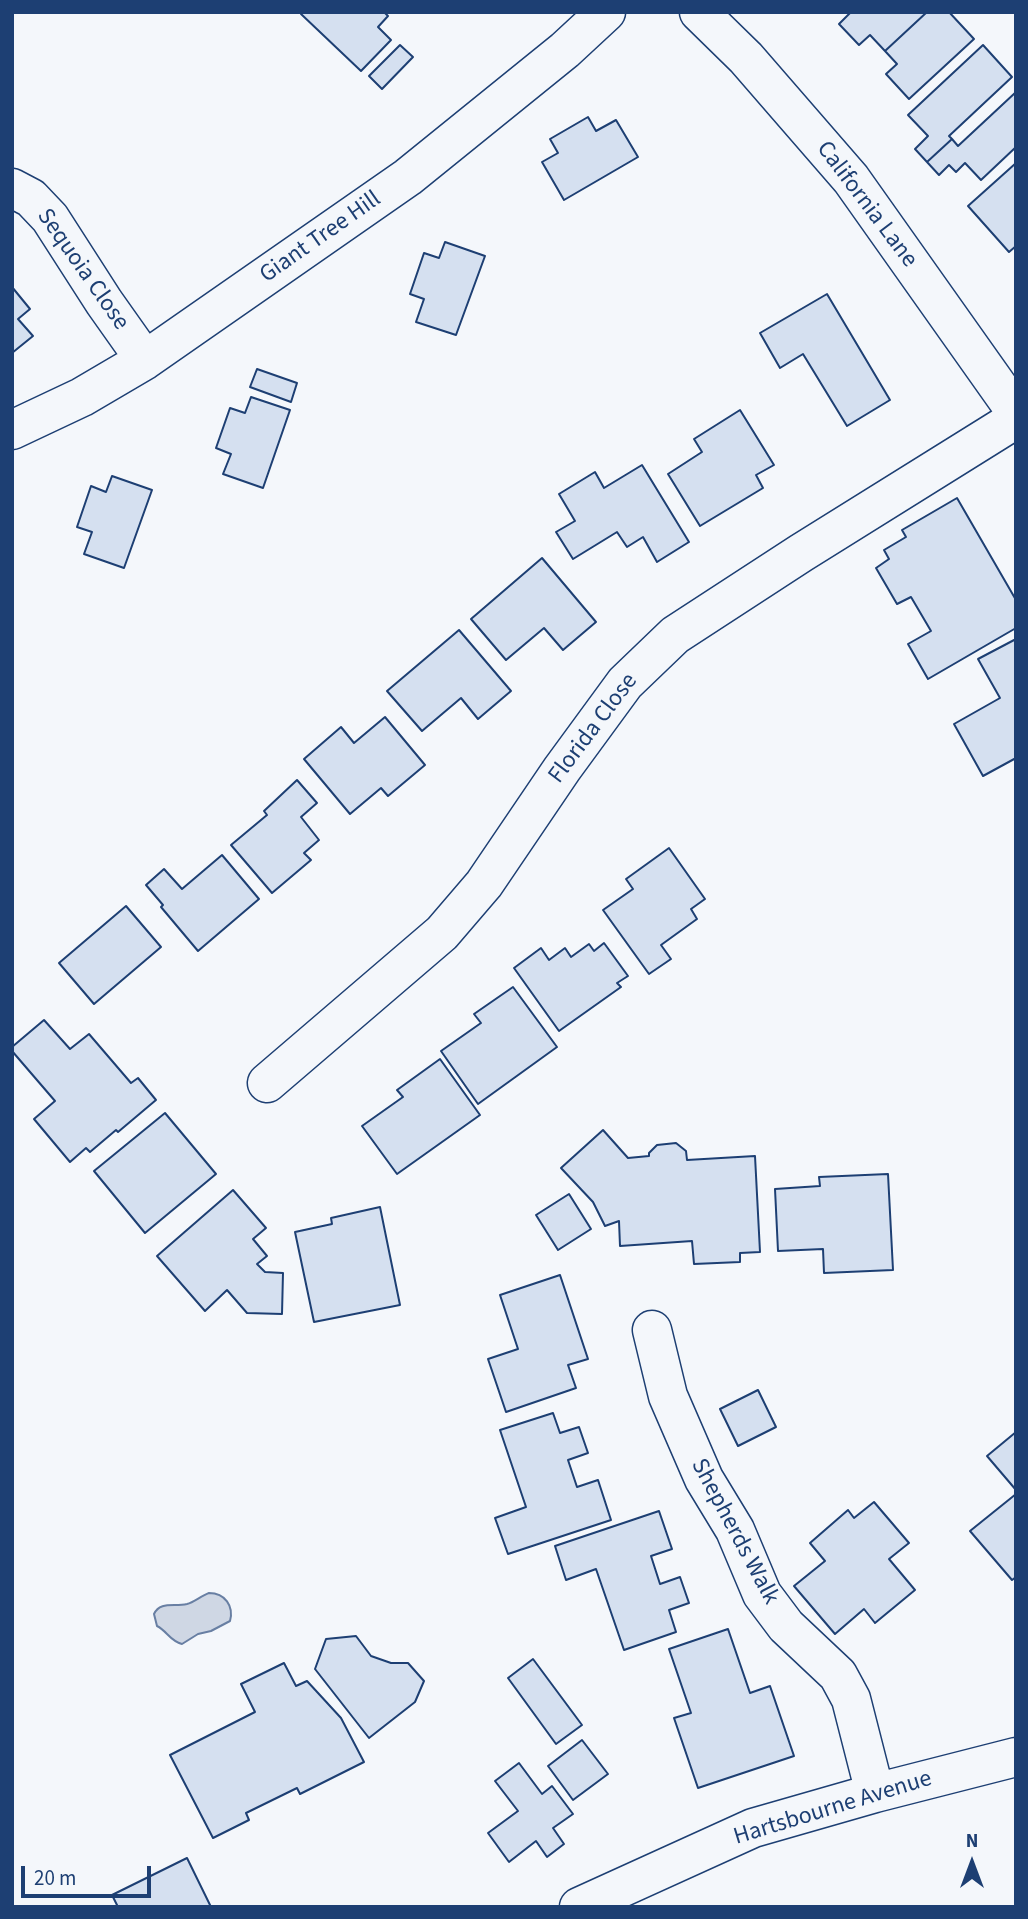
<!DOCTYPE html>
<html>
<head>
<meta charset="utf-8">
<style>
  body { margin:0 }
  #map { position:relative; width:1028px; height:1919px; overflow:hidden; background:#f4f7fb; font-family:"Source Sans 3",sans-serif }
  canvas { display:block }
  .frame { position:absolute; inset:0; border:14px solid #1d3f73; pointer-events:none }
  .north { position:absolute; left:937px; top:1828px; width:70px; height:70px; -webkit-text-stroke:5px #f4f7fb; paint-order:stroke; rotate:0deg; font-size:19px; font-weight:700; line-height:28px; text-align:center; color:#1d3f73 }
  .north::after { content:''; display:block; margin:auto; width:24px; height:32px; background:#1d3f73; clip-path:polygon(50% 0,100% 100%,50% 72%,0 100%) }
  .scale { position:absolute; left:21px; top:1866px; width:130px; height:32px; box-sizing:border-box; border:4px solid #1d3f73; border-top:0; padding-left:9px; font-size:21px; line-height:24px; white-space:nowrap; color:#1d3f73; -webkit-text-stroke:5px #f4f7fb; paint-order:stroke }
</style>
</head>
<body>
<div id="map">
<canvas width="1028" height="1919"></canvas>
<div class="frame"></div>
<div class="north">N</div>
<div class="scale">20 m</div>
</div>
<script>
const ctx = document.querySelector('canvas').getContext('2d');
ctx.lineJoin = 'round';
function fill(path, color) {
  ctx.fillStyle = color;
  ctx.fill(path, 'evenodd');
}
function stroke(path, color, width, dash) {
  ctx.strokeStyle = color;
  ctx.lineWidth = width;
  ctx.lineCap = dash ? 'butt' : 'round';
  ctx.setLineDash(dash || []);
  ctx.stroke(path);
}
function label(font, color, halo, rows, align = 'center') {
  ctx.font = font + ' "Source Sans 3",sans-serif';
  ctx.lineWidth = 5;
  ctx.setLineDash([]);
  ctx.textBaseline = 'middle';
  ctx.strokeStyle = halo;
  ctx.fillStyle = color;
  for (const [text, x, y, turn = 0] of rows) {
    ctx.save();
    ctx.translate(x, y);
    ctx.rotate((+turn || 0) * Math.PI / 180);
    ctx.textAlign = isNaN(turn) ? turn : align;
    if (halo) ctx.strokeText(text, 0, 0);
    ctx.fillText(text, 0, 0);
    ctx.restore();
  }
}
const water = new Path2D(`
  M209,1593C225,1593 234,1606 230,1621L211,1631L198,1634L182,1644C170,1641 167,1631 157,1626L154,1614C160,1601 174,1607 187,1604C194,1602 201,1596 209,1593Z`);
fill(water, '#cfd7e4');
stroke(water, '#687fa3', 2);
const building = new Path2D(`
  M303,12H384L388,16L378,27L391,40L361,71L301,14Z
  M851,12H927L885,51L870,35L859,45L839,24Z
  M927,12H949L974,39L909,99L886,74L897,64L885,51Z
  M400,45L413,57L382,89L369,76Z
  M983,45L1012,77L949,136L952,139L927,162L915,149L928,136L908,115Z
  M1016,92V147L981,180L965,163L956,172L949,165L939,175L927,162L952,139L958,146Z
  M588,117L596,131L616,120L638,157L564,200L542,162L558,153L550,139Z
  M1016,163V246L1009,252L968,206Z
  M445,242L485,256L456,335L416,322L424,299L410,294L424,253L439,258Z
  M12,287L30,309L18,319L33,336L12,353Z
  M827,294L890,400L847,426L803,354L780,368L760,333Z
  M257,369L297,383L291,402L250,387Z
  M251,397L290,410L263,488L223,474L231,454L216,448L230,408L245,413Z
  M740,410L774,465L756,475L763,488L700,526L668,474L702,452L694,439Z
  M642,465L689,542L657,562L643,537L627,547L617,532L573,559L556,532L575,521L559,494L595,472L604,488Z
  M112,476L152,490L124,568L84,554L92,532L77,527L91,486L106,492Z
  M957,498L1016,600V628L928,679L908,644L931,631L911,597L897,604L876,568L889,559L884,550L906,537L902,530Z
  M542,558L596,622L563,650L544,628L506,660L471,619Z
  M459,630L511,691L478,719L461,698L422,731L387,691Z
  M1016,639V758L983,776L954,724L1000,698L978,659Z
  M385,717L425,765L388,796L381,788L350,814L304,759L341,727L354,743Z
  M297,780L317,803L301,817L319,840L304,853L311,860L272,893L231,845L267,815L264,811Z
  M669,848L705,899L691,909L697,919L661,945L671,959L649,974L603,910L633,889L626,879Z
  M222,855L259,899L198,951L161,907L163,905L146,885L164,869L182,889Z
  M126,906L161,947L94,1004L59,963Z
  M604,943L628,976L617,983L621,987L559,1031L514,968L541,948L549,960L565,948L571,957L589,944L594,951Z
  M513,987L557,1047L478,1104L441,1051L481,1023L474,1014Z
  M44,1020L70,1049L89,1034L131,1083L138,1078L156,1100L118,1132L116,1130L90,1152L86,1148L70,1162L34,1119L55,1101L12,1051V1047Z
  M440,1059L480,1115L397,1174L362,1126L403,1097L397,1090Z
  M165,1113L216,1174L145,1233L94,1171Z
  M603,1130L628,1158L649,1156V1153L657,1145L676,1143L686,1151L687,1160L755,1156L760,1252L740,1253V1262L694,1264L692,1241L620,1246L619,1221L605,1226L593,1202L561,1168Z
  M888,1174L893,1270L824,1273L823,1249L778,1251L775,1189L820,1186L819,1177Z
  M233,1190L266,1228L253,1239L267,1256L257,1264L265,1272L283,1273L282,1314L247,1313L227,1290L205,1311L157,1256Z
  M569,1194L591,1229L558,1250L536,1215Z
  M380,1207L400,1305L314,1322L295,1232L332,1224L331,1218Z
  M560,1275L588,1359L568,1365L576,1388L506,1412L488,1359L518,1349L500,1295Z
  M758,1390L776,1427L738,1446L720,1409Z
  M553,1413L560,1433L579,1427L588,1453L568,1460L577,1487L598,1480L611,1520L508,1554L495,1518L526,1507L500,1430Z
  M1016,1432V1490L987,1456Z
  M1016,1494V1577L1012,1580L970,1531Z
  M874,1502L909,1543L889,1559L915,1590L875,1623L864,1609L835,1634L794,1586L825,1561L810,1543L848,1510L854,1518Z
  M659,1511L672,1549L651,1556L660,1584L680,1577L689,1603L669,1610L676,1632L624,1650L596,1569L566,1580L555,1546Z
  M728,1629L750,1693L770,1686L794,1756L698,1788L674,1718L691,1713L669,1649Z
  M356,1636L371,1656L391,1663H408L424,1681L415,1702L369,1738L315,1669L326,1639Z
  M533,1659L582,1725L556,1744L508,1678Z
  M284,1663L296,1686L307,1681L341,1718L364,1762L300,1794L297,1788L246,1813L249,1820L213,1838L170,1755L255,1712L241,1684Z
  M582,1740L608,1774L573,1800L548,1766Z
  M519,1763L542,1794L552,1786L573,1814L553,1828L564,1844L547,1857L536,1841L509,1862L488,1833L518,1811L495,1781Z
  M187,1858L211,1907H118L112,1895Z`);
fill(building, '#d5e0f0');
stroke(building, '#1d3f73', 2);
const street = new Path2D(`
  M699,12L746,58L851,179L1016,412
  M12,188L31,198L50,218L104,302L145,360
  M12,430L82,397L145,360L408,177L565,50L606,12
  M267,1083L442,933L484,884L562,769L625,683L675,635L801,553L1016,419
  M652,1330L668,1396L704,1479L735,1530L762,1594L786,1626L838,1675L851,1699L875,1793
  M579,1907L753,1828L875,1793L1016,1757`);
stroke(street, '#1d3f73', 41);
stroke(street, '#f4f7fb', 38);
label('24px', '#1d3f73', '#f4f7fb', [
  ["California Lane",866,205,53],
  ["Giant Tree Hill",321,238,-35],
  ["Sequoia Close",82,270,55],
  ["Florida Close",594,729,-53],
  ["Shepherds Walk",734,1532,62],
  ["Hartsbourne Avenue",833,1809,-17]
]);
</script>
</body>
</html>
